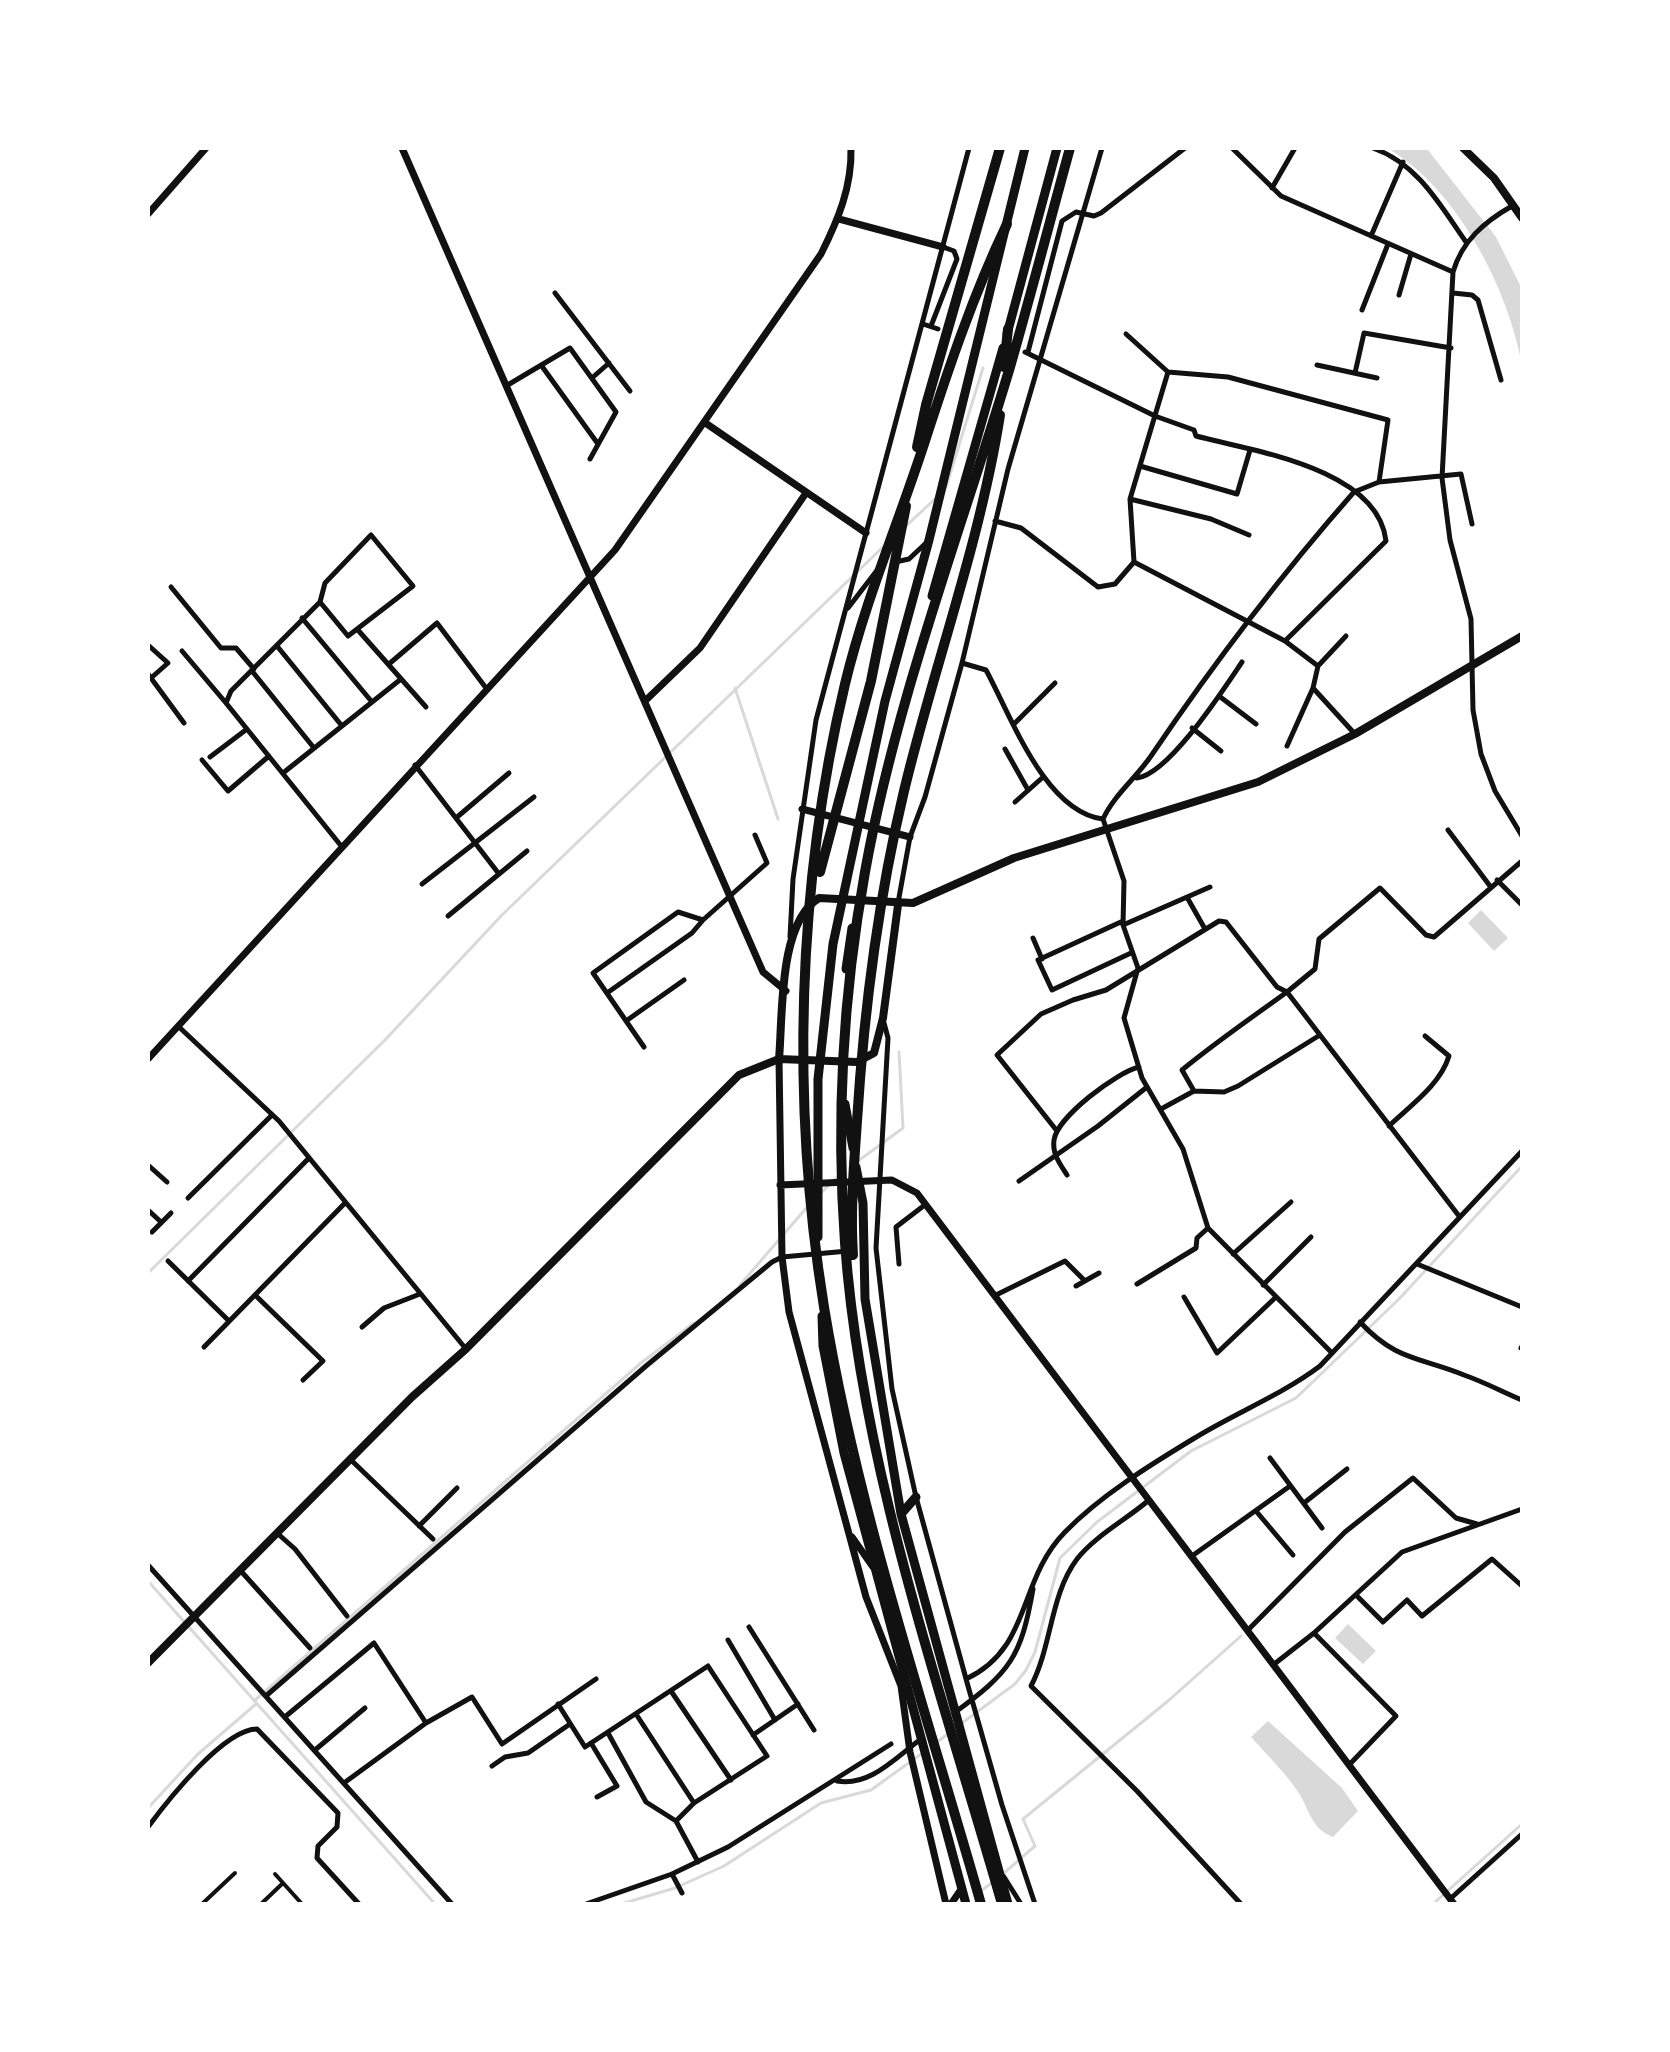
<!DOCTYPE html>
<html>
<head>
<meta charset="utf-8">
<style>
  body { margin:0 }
  #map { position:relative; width:1670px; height:2052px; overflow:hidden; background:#fff; font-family:Raleway,sans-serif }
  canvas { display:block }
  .frame { position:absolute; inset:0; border:150px solid #fff; pointer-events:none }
</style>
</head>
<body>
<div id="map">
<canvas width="1670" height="2052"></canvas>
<div class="frame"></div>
</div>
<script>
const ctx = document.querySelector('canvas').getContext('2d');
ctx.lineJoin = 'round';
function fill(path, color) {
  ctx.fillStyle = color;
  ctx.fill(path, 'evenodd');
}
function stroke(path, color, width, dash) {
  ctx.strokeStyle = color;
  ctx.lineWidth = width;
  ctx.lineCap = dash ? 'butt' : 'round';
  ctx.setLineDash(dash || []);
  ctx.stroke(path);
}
fill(new Path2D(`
  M1387,148L1428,150L1496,237L1522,289V365C1508,288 1457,188 1387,148Z
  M1481,910L1508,938L1494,951L1468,923Z
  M1348,1624L1376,1651L1363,1664L1335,1638Z
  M1268,1721L1342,1788L1358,1811L1333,1837C1312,1829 1310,1812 1300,1795C1287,1774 1267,1755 1251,1737Z`), '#d9d9d9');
stroke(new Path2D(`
  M946,487L983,368
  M906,526L936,498
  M735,688L778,819
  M858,1161L903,1128L899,1052
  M822,1192L839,1175
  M148,1273L385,1040L502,915L883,547
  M740,1285L808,1206
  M148,1581L435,1904
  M254,1701L641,1363L694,1323
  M962,1723L1015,1684L1026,1670L1035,1652L1060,1558L1097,1522L1191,1451L1296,1398L1399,1299L1522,1166
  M936,1743L949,1733
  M148,1808L198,1754L256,1704
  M1003,1874L1035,1846L1023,1819L1168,1701L1241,1636
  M981,1891L994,1881
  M621,1904L675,1888L724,1866L821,1803L871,1790L924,1752
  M1433,1904L1522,1824`), '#d9d9d9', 3);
stroke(new Path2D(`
  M275,1874L302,1904
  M202,1904L235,1873
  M261,1904L283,1883`), '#111', 4);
stroke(new Path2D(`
  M1232,148L1281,196L1453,272
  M1373,148C1418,164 1440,205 1466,242
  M1272,188L1295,148
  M1512,206C1484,222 1462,241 1453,272L1442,478L1450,540L1471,619L1473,710L1481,754L1495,791L1522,836
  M1371,236L1403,162
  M555,293L630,391
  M1453,293L1472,295L1478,300L1501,380
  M1399,295L1411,254
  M1362,310L1388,244
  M923,324L938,329
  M931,326L957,259L954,251L943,247
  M1126,334L1168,372
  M1025,352L1155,416L1194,430L1196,436C1254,451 1378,469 1386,541L1285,641
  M1028,352L1062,221L1076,212L1094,216L1101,213L1185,148
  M541,365L598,444
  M1317,365L1377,378
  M1355,373L1364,333L1451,348
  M592,378L609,363
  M506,386L570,348L616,412L590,459
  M1140,466L1237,494L1250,450
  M1130,499L1211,519L1249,535
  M995,521L1021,528L1098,587L1115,584L1134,562
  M895,562L909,559L926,543
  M171,587L221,648H236L254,669
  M320,602L348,636L413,586L371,535L325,583L320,602L231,691L226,703L342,847
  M848,608L878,569
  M302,618L372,702
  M357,629L426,707
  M148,645L168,663L151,678
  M277,646L342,726
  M182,651L226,703
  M962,663L986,670C1011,716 1045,812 1103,819
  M389,664L437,623L486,688
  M1318,666L1346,636
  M252,671L314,748
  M148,674L184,723
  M1219,696L1256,724
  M1015,723L1055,683
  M1192,728L1221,751
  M1354,733L1313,688L1318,666L1285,641L1134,562L1130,499L1168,372L1228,377L1388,420L1379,482
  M1287,746L1313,688
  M1005,749L1028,790
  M210,757L247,729
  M202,760L228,791L269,756
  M415,765L499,874
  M283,773L401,679
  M1137,778C1169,774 1223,690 1242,662
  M1015,802L1042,778
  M456,818L509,773
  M1448,830L1490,886
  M1497,880L1522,905
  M422,884L534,797
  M1188,899L1205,929
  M898,903L910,837L925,797L962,663L1008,469L1102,148
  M448,916L527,851
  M1123,921L1038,960L1052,990L1131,953
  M1123,925L1210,887
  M790,937L793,879L816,720L969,148
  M1033,938L1042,959
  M607,993L692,933L703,920
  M626,1021L684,980
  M884,1023L888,1038L876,1248L892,1389L916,1497L968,1686L1002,1805L1035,1904
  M178,1026L279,1121L466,1349
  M644,1047L593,973L678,912L703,920L767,863L755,835
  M1161,1109L1194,1091L1224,1092L1238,1086L1320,1035
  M1389,1126C1411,1105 1440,1085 1449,1056L1425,1036
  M1057,1131L997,1055L1041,1014L1073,1000L1106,990L1219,921L1226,922L1277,987L1287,992C1251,1018 1216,1042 1182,1070L1194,1091
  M148,1165L167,1182
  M1067,1175C1060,1164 1052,1154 1054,1140C1057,1117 1117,1072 1139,1067
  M1019,1181L1098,1126L1147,1087
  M188,1198L272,1115
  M148,1210L161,1222
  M1459,1216L1287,992L1315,969L1319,939L1380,888L1426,935L1434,937L1522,861
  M152,1232L171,1213
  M1233,1254L1291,1202
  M168,1261L229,1321
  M899,1264L896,1227L926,1204
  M1417,1264L1522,1307
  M188,1281L309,1158
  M1137,1284L1196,1248L1197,1238L1208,1228
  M1263,1285L1311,1237
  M1076,1286L1099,1273
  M255,1295L323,1361L303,1380
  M996,1295L1065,1261L1085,1281
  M1184,1297L1217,1353L1276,1297
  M1360,1322C1396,1361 1420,1357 1464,1375C1484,1382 1503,1392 1522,1400
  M362,1327L384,1308L420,1294
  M204,1347L345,1203
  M1521,1348L1522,1346
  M1332,1353L1208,1228L1183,1149L1142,1078L1124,1018L1138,968L1123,925L1124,881L1103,819C1114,795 1136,778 1151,756C1214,663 1280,576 1354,492L1379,482L1461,474L1472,524
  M1270,1458L1322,1528
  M350,1459L433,1539
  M1149,1500C1127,1519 1095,1536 1077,1559C1050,1595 1052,1646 1031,1686L1137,1791L1241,1904
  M1304,1503L1347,1469
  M1256,1511L1293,1555
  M419,1526L457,1488
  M277,1533L295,1549L347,1616
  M1192,1556L1290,1486
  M148,1565L452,1904
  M240,1570L310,1648
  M1357,1596L1383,1622L1407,1600L1422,1616L1492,1559L1522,1586
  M749,1627L814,1730
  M1248,1630L1345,1532L1413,1478L1456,1518L1477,1524
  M1314,1633L1396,1716L1349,1765
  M728,1640L775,1720
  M1273,1665L1314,1633L1402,1552L1522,1509
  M966,1679C1032,1648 1017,1581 1065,1532C1100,1496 1150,1465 1193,1439C1235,1413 1280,1396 1320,1366L1522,1151
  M671,1691L731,1780
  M267,1695L646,1366L772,1262L782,1257L848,1251
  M558,1704L585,1747L708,1666L767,1756L694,1803L676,1821L698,1862
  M954,1713C1010,1672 1021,1658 1033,1589
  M636,1714L694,1803
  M286,1716L374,1643L426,1723
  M608,1733L646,1802L676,1821
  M753,1735L798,1704
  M591,1743L617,1786L597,1797
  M315,1750L365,1708
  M492,1766L505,1757L528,1753L570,1724
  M837,1781C870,1787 896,1757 921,1739
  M344,1783L426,1723L472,1697L502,1744L596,1679
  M148,1827C168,1800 224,1729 257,1729L338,1813L337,1827L318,1846L317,1858L359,1904
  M672,1874L682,1893
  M1004,1877L1021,1904
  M1450,1899L1522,1834
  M586,1904L672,1874L728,1847L891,1744`), '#111', 5);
stroke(new Path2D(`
  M402,148L763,972L786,991
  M148,214L206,148
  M839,219L943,247
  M704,422L866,533
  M645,701L700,648L806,493
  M802,809L910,837
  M148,1059L615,550L821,254C838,220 852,187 851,148
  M779,1059L782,1257L789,1312L866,1597L901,1686L910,1752L946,1904
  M780,1185L892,1180L917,1193L1454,1904
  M852,1537L873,1567
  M951,1904L962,1888`), '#111', 7);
stroke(new Path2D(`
  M779,1059C783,1015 778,923 819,898L913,903L1014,858L1258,782L1355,734L1522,636
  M148,1663L412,1397L466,1349L739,1075L779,1059L857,1062L874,1053L883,1018L898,905`), '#111', 8);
stroke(new Path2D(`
  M1463,148L1494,178L1522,218`), '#111', 8);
stroke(new Path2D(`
  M1007,334L1057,148
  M932,596L1003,348
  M846,969L852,928
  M845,1104L853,1148
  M856,1167L863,1203L865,1299L901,1514L1008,1904
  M818,1237V1079L833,944L885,701L929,540L1025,148
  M822,1316L823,1346L844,1453L966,1904
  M901,1514L916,1497`), '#111', 9);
stroke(new Path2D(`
  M1004,367L1008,329
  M917,447L926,405L1000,148
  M820,872L871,681L906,506
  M853,1255C850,1210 854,1166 857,1121C864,1010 878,900 904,791C934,666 980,543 1000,415
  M981,1904C925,1707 857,1509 824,1307C791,1103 797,885 845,684C865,601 898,524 924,444C948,370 973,295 1007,224
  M1002,1904C941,1690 861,1466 845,1243C836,1119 843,994 865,872C896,700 960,534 1010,367C1031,294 1050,221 1070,148`), '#111', 10);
</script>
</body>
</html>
